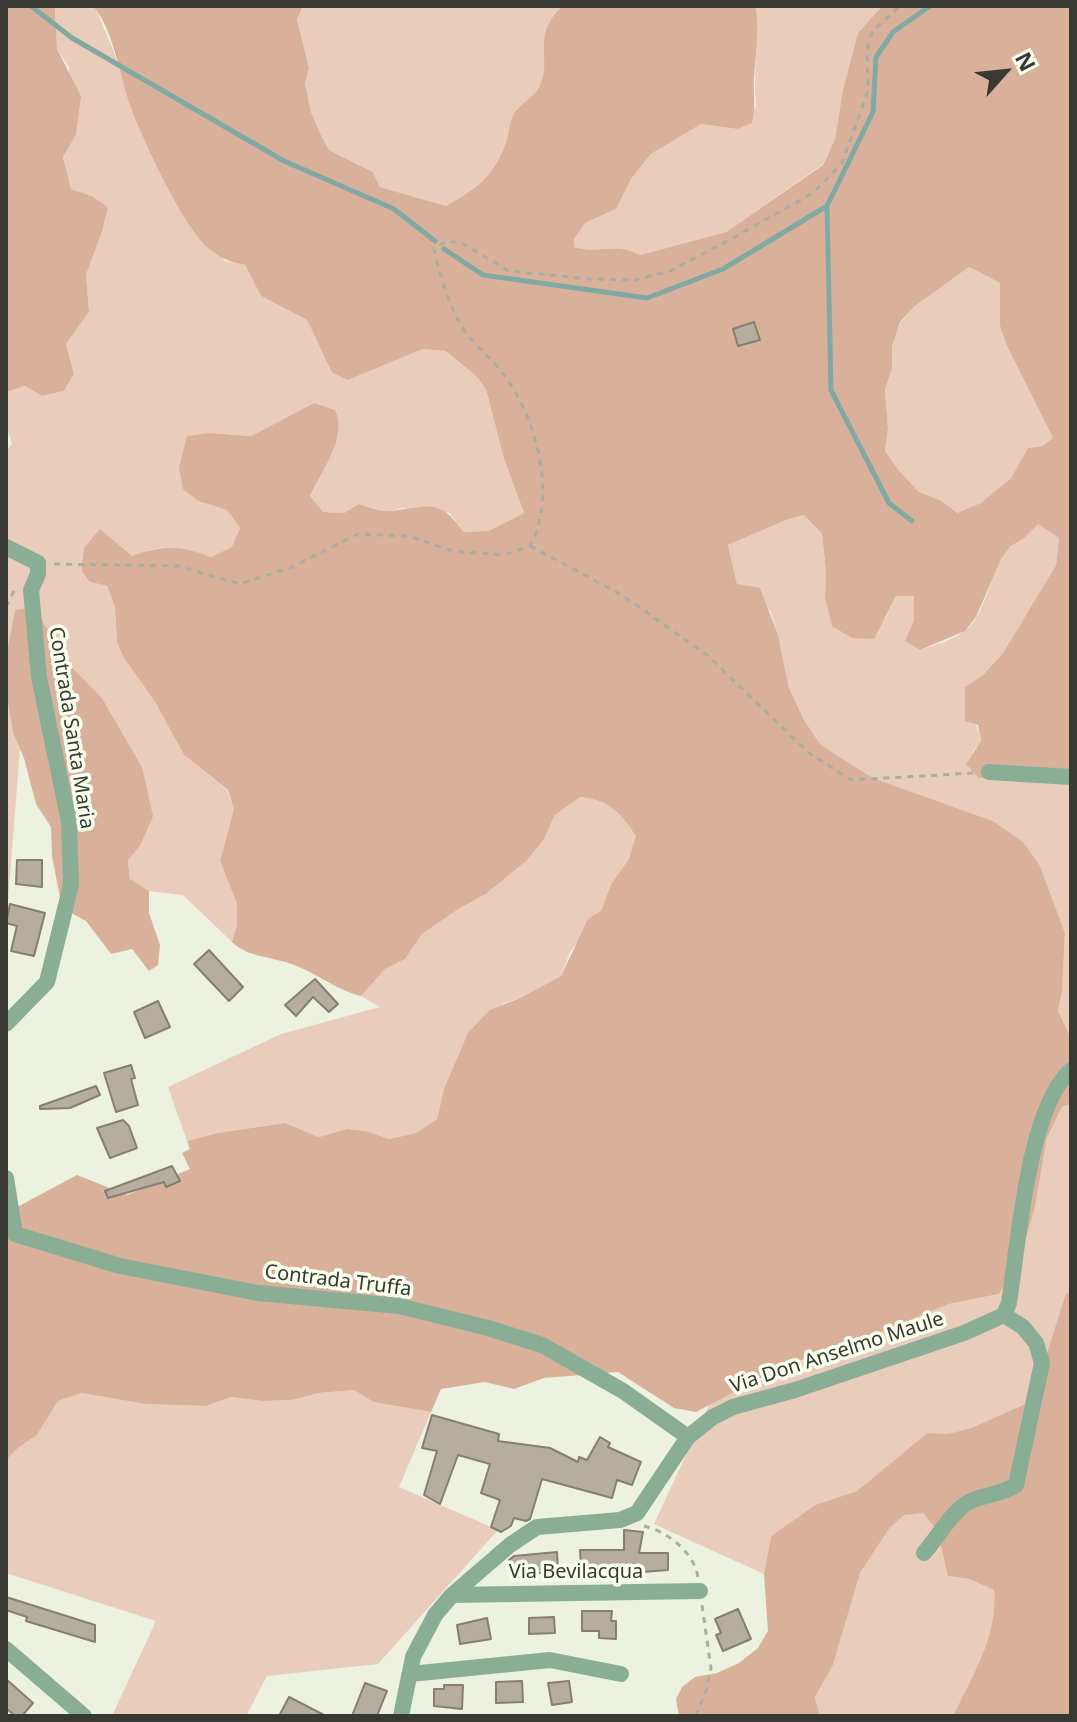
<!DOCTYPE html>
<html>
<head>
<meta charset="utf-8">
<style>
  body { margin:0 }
  #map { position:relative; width:1077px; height:1722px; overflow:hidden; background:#ecf1e0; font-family:"Noto Sans",sans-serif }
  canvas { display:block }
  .frame { position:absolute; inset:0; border:8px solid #373932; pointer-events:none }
  .north { position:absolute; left:965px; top:32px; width:80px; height:80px; -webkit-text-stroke:6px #f9ffee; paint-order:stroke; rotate:63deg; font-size:22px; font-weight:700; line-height:32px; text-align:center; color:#373932 }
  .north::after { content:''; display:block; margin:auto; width:28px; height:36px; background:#373932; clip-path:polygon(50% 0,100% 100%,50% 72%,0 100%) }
</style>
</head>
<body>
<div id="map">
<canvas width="1077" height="1722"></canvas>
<div class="frame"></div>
<div class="north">N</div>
</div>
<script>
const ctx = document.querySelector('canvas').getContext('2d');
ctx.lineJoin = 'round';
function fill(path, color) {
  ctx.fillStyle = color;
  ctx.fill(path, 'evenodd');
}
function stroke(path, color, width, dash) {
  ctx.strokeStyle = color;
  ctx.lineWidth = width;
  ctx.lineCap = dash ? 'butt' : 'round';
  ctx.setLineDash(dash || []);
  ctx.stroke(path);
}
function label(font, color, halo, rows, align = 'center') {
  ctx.font = font + ' "Noto Sans",sans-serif';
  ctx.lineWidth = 7;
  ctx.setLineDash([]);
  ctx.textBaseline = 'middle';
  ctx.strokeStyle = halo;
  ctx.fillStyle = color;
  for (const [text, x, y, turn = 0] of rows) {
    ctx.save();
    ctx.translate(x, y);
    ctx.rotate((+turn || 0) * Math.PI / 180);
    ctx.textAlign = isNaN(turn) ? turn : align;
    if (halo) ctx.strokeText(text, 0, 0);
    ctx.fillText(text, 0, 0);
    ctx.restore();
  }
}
fill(new Path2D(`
  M59,6L95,7L114,52L131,108L176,203L225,261L245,265L261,296L307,320L332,373L348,380L423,349L444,351L475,375L486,389L504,459L524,513L488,531L463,532L450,513L403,508L387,512L359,504L344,513L323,512L310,496L334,449L314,403L251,436L211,433L198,501L227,510L240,528L233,547L211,557C157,536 136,554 90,582L107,586L115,607L117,643L124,658L155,702L184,755L227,790L234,809L220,861L237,904V925L232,942L183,895L149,891L130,879L128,860L140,846L152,816L142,767L102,698L68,663L34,607L15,610L6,656V451L12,444L6,424V392L25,386L42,396L64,391L74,374L66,344L89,312L86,275L102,232L108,207L92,196L71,189L63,157L76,135L69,67L57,49L55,8Z
  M303,6H562C529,39 554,59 539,87C533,98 519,104 513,115C509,123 509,136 505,145C493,177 476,189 446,206L380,187L373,172L329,150L321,135L311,112L305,83L309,68L297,20Z
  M756,6H882L858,33L843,89L835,139L823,164L726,232L640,255C615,241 599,255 574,247V239L585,223L616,209L631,179L651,154L701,124L737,129L756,107C753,73 759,40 756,6Z
  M969,267L1000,283V326L1006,344L1053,438L1042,446L1028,448L1011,478L981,504L957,513L942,501L919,492L900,472L885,451L888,429L885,390L892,368V347L900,323L915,306Z
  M804,515L822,534L826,573L825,598L885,619L896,596H915L914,620L905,641L920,650C934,645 954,640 966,630C986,613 988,580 1002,558C1010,544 1026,536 1037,523L1059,538L1056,565L1003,653L983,675L965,687L981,741L972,753L999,777L1071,780V1038L1058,1011L1062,992L1065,933L1040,866L993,821L873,778L821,745L804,720L789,688L778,635L770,610L737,584L728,545L786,520Z
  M6,691L13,733L20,749L6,926Z
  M580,797C609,800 621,812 637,836L629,859L611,884L601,911L570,952L561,976L520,998L502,1004L456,1063L444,1089L437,1119L416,1133L389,1139L366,1131L347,1129L319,1137L285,1123L217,1133L187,1141L168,1087L281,1034L380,1007L361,996L385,969L405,959L422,934L460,908L486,894L526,861L543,841L555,815Z
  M1071,1104V1292L1066,1293L1038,1381L1025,1404L971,1428L948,1434L927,1433L857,1491L815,1505L771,1536L764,1574L654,1524L710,1403L848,1340L881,1332L949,1304L999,1294L1035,1207L1047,1138L1062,1107Z
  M354,1390L373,1402L431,1412L399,1487L498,1530L378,1664L267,1676L246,1716H112L156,1621L6,1573V1460L18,1448L37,1435L58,1401L82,1393L145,1404L206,1406L231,1397L262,1401L292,1400L319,1393Z
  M923,1512L937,1530L948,1576L969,1579L994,1590C998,1636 972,1676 953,1716H820L815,1697L833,1665L860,1573L889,1529L904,1515Z`), '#eaccbb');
fill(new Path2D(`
  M6,6H59L55,8L57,49L81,96L76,135L63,157L71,189L92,196L108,207L102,232L86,275L89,312L66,344L74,374L64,391L42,396L25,386L6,392Z
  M93,6H303L297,20L309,68L305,83L311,112L321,135L329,150L373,172L380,187L446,206C476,189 493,177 505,145C509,135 509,123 513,115C519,104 533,98 539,87C554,59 529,39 562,6H756C759,31 756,53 754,78C753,94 756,107 752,123L737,129L701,124L651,154L631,179L616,209L585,223L574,239V247C599,255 615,241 640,255L726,232L823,165L835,139L843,89L858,33L882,6H1071V780L979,778L966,764L981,741L978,725L965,721V687L983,675L1003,653L1056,565L1059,538L1038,524L1024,538L1011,546L1001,559L976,617L965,631L920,650L905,641L914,620V596H896L874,639L852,638L832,626L825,598L826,573L822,534L804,515L786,520L728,545L737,584L760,588L778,635L789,688L804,720L821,745L873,778L993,821L1023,842L1040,866L1065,933L1062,992L1058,1011L1071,1038V1104L1062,1107L1047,1138L1035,1207L1022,1251L999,1294L949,1304L881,1332L848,1340L765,1376L696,1412L674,1408L618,1372L544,1378L514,1389L485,1382L441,1389L431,1412L373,1402L354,1390L319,1393L292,1400L262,1401L231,1397L206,1406L145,1404L82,1393L58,1401L37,1435L18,1448L6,1460V1213L77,1175L127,1195L190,1169L182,1153L190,1149L187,1141L217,1133L285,1123L319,1137L347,1129L366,1131L389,1139L416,1133L437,1119L444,1089L468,1033L490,1010L520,998L561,976L588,919L601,911L611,884L629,859L636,836C621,812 609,800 580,797L555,815L543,841L526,861L486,894L460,908L422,934L405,959L385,969L361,996C333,989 312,969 285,962C265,956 247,956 232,942L237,925V904L220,861L234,809L228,790L184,755L155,702L124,658L117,643L115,607L107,586L90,582L82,571L84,548L100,529L132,556C165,545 179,545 211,557L232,547L240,528L227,510L198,501L183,489L179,467L187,436L211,433L251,436L314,403L335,410C348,437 321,472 310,496L323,512L344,513L359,504C369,507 381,512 391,511C428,507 440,497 463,532L488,531L524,513L504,459L486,389L475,375L445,351L423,349L348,380L332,373L307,320L261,296L245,265C229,262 220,258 207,247C182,224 144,142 131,108C119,76 115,32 93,6ZM969,267L1000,283V326L1006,344L1053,438L1042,446L1028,448L1011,478L981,503L957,513L942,501L919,492L900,472L885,451L888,429L885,390L892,368V347L900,322L915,306Z
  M34,607L68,663L102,698L142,767L153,816L140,846L128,860L130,879L149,891V913L160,945L158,965L149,971L132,949L111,954L86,921L62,908L52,856L51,827L36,804L24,758L13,733L6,691V656L15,610Z
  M1071,1292V1716H953C972,1676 998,1636 994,1590L969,1579L948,1576L937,1530L923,1513L904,1515L889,1529L860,1573L833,1665L815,1697L820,1716H679L676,1699L682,1687L695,1677L717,1673L739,1663L758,1648L768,1631L764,1574L771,1536L815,1505L857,1491L927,1433L948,1434L971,1428L1025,1404L1038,1381L1066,1293Z`), '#d9b19b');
stroke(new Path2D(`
  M31,6L72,38L284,161L394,209L435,241
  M827,206L831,390L889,503L912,521
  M444,249L483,275L647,298L723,269L827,206L873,112L876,57L893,32L930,6`), '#82a8a3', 5);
const building = new Path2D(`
  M754,322L760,340L738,346L733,329Z
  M17,860H42V887L16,884Z
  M10,904L45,913L34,956L11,951L17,926L6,923Z
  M209,950L243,987L229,1001L194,964Z
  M315,979L338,1004L329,1012L313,997L296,1016L285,1005Z
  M158,1001L170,1027L145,1038L134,1012Z
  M131,1065L135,1078L131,1079L138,1105L116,1112L104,1073Z
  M96,1086L100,1095L70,1108L40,1109V1106Z
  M123,1120L129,1126L137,1148L110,1158L97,1128Z
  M172,1166L180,1181L166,1187L164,1182L108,1198L105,1191Z
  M432,1415L499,1434L498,1441L550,1448L578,1462L579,1457L587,1460L600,1437L610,1443L608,1447L641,1462L632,1485L617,1480L612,1498L542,1479L530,1519L526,1521L514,1518L511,1526L501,1532L491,1527L500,1500L481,1493L490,1464L458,1455L440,1504L424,1495L437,1451L422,1448Z
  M624,1530L643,1532L639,1553H668V1570L642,1572V1570H636L635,1566L587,1570V1567H581L580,1550H624Z
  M557,1552L558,1570L533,1574L532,1571L510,1574L509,1560L514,1556Z
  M6,1597L95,1625V1642L26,1621L27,1617L6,1610Z
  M738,1609L751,1639L723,1651L716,1635L721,1633L715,1619Z
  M582,1611H612L611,1621H616V1639L599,1638V1631H582Z
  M554,1617L555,1633L529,1634V1618Z
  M487,1618L491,1639L460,1644L457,1625Z
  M6,1679L33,1703L22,1716H15L6,1708Z
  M522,1681L523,1702L496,1703V1682Z
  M569,1681L572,1702L552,1705L548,1683Z
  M365,1683L387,1691L377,1716H352Z
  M444,1685H463L462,1709L434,1706V1689H444Z
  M289,1697L326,1716H279Z`);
fill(building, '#b5ae9e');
stroke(building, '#867f70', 2);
stroke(new Path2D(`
  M530,546L622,595L707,655L809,753L851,780L975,773
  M54,564L178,566L240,584L292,567L358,534L409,536L452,551L504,555L530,546C558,494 536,415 501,371C490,357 474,345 464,330C450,308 439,273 434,249L445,242H460L509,271L591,279L635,280L670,271L731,239L813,193L842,163L868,91L867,51L872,32L900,6
  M6,607L15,589
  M644,1526C667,1531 695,1553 698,1578
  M696,1716L707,1688L711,1668L702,1605`), '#aaaea0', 3, [6, 6]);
stroke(new Path2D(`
  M6,547L38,563V574L31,590L39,677L69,822L71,885L47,982L6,1024
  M989,772L1071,777
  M6,1178L15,1234L120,1266L258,1293L399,1306L488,1328L542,1345L623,1391L688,1437
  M1004,1315L1009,1303C1018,1246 1028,1107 1071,1070
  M924,1553C937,1538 951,1513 967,1503C983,1494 1001,1495 1016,1485L1042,1363L1036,1343L1023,1327L1004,1315
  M452,1595L700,1591
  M6,1649L84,1716
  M410,1674L550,1660L621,1674
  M401,1716L413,1657L435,1615L452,1595L510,1545L537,1527L620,1520L637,1513L688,1437L713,1417L733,1407L795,1390L964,1333L1004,1315`), '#8aad95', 16);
label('20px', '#373932', '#f9ffee', [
  ["Contrada Santa Maria",71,728,81],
  ["Contrada Truffa",338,1281,7],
  ["Via Don Anselmo Maule",837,1353,-18],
  ["Via Bevilacqua",576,1572]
]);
</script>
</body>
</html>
